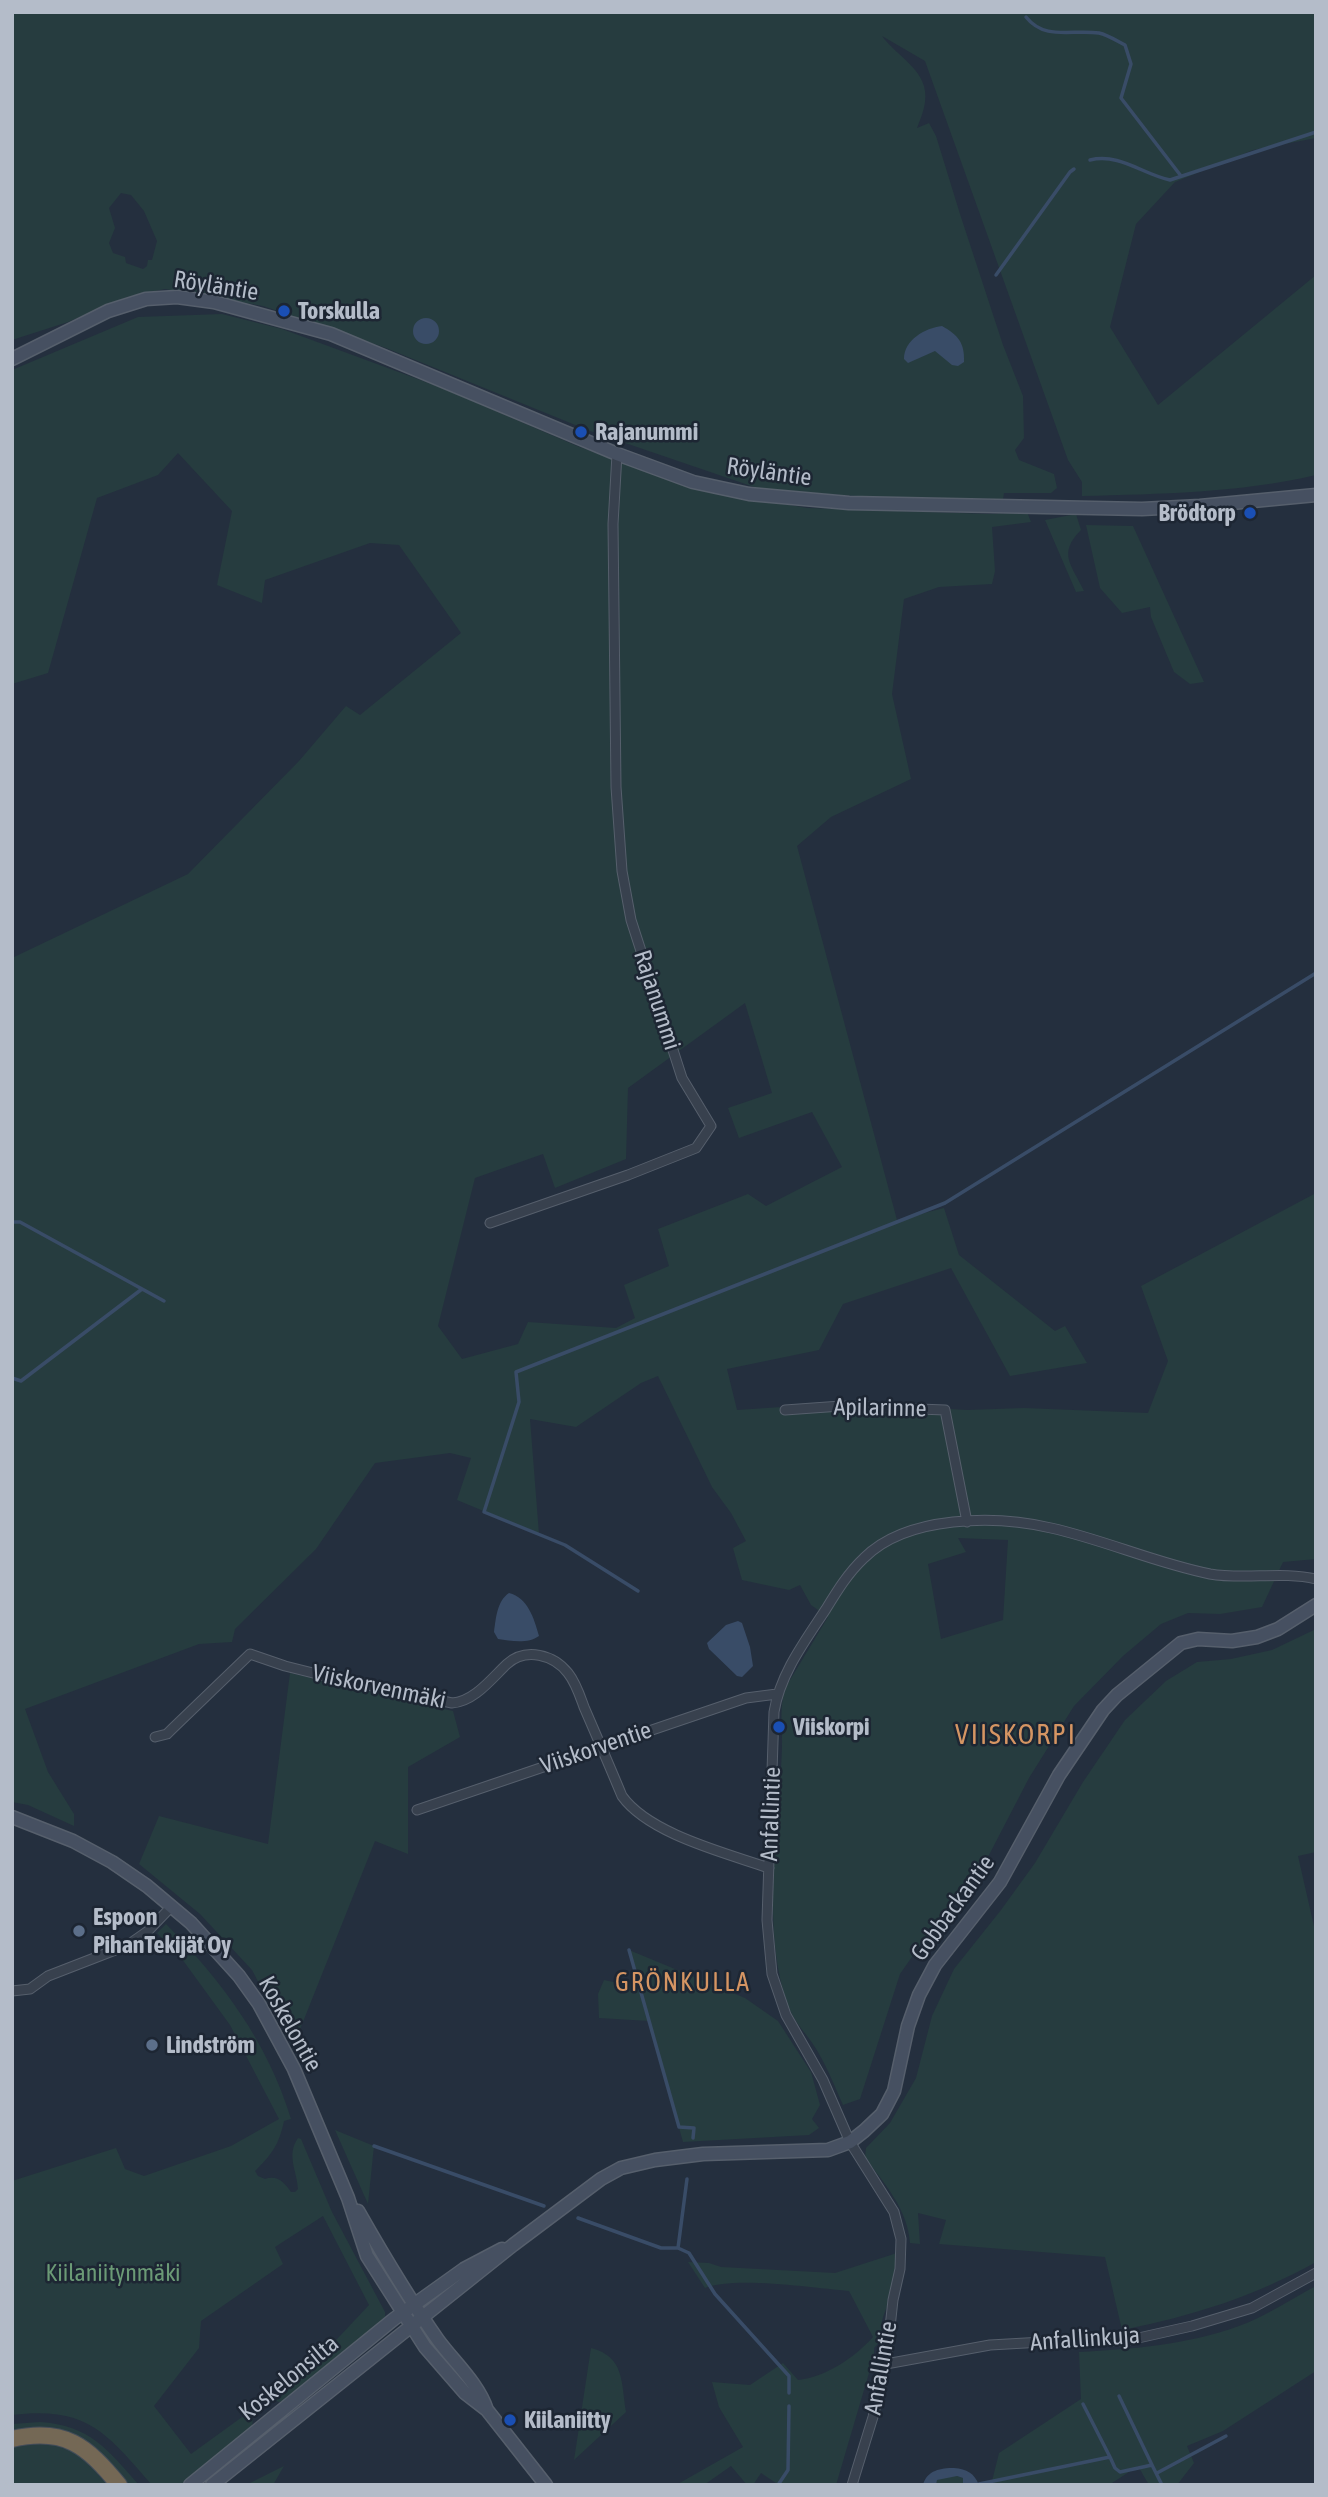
<!DOCTYPE html>
<html>
<head>
<meta charset="utf-8">
<style>
  body { margin:0 }
  #map { position:relative; width:1328px; height:2497px; overflow:hidden; background:#242f3e; font-family:"Asap Condensed",sans-serif }
  canvas { display:block }
  .frame { position:absolute; inset:0; border:14px solid #b4bcc9; pointer-events:none }
</style>
</head>
<body>
<div id="map">
<canvas width="1328" height="2497"></canvas>
<div class="frame"></div>
</div>
<script>
const ctx = document.querySelector('canvas').getContext('2d');
ctx.lineJoin = 'round';
function fill(path, color) {
  ctx.fillStyle = color;
  ctx.fill(path, 'evenodd');
}
function stroke(path, color, width, dash) {
  ctx.strokeStyle = color;
  ctx.lineWidth = width;
  ctx.lineCap = dash ? 'butt' : 'round';
  ctx.setLineDash(dash || []);
  ctx.stroke(path);
}
function label(font, color, halo, rows, align = 'center') {
  ctx.font = font + ' "Asap Condensed",sans-serif';
  ctx.lineWidth = 5;
  ctx.setLineDash([]);
  ctx.textBaseline = 'middle';
  ctx.strokeStyle = halo;
  ctx.fillStyle = color;
  for (const [text, x, y, turn = 0] of rows) {
    ctx.save();
    ctx.translate(x, y);
    ctx.rotate((+turn || 0) * Math.PI / 180);
    ctx.textAlign = isNaN(turn) ? turn : align;
    if (halo) ctx.strokeText(text, 0, 0);
    ctx.fillText(text, 0, 0);
    ctx.restore();
  }
}
fill(new Path2D(`
  M12,12H1316V138L1253,150L1175,182L1136,224L1110,327L1158,405L1316,275V475C1239,493 1160,494 1082,496V482L1068,460L925,61L882,36C896,56 930,71 925,102C924,111 920,120 917,128L929,123L936,136L960,214L1003,345L1023,396L1024,438L1015,450L1019,460L1054,474L1057,488L1051,493H1004L1003,499L873,497L763,490L590,431L386,348L263,306L165,289L127,297L68,322L12,340ZM121,193L131,195L144,211L157,241L152,260H148L147,266L143,269L126,263L125,257L113,253L109,243L115,228L109,208Z
  M222,314L282,329L442,388L577,446L690,487L807,508L989,514L1027,512L1031,522L992,527L995,571L992,584L939,587L904,599L892,694L911,779L831,817L797,846L897,1220L944,1208L959,1255L1055,1331L1065,1326L1087,1363L1010,1376L951,1268L843,1304L819,1350L727,1369L737,1410L841,1403L967,1410L1024,1408L1148,1413L1168,1361L1141,1286L1316,1193V1559L1283,1562L1262,1607L1220,1614L1188,1613L1161,1624L1123,1656L1074,1706L1029,1778L989,1855L939,1918L900,1974L860,2099L843,2105C835,2087 828,2069 818,2052C809,2036 796,2025 789,2008C760,1931 779,1829 782,1748C783,1725 778,1706 787,1685L828,1617L811,1605L800,1585L789,1590L742,1580L733,1548L746,1541L731,1513L712,1487L658,1376L641,1383L576,1427L530,1419L539,1534L457,1500L471,1458L450,1453L375,1463L316,1549L235,1629L232,1642L199,1644L25,1709L48,1772L74,1814V1826L28,1805L12,1802V958L188,874L299,761L346,706L360,715L461,633L399,545L370,543L265,580L262,603L217,585L232,511L178,453L158,475L97,498L48,673L12,684V370L138,317ZM745,1003L772,1093L728,1108L739,1138L812,1112L842,1167L766,1206L748,1194L658,1229L669,1266L624,1285L635,1318L616,1328L528,1322L518,1344L462,1359L438,1326L475,1178L543,1154L555,1188L626,1159L628,1088ZM958,1538L1008,1540L1003,1620L941,1639L928,1564L966,1552Z
  M1076,514L1081,530C1057,554 1072,565 1084,591L1076,592L1045,520Z
  M1086,525L1133,526L1204,682L1190,684L1174,672L1151,617L1150,607L1122,613L1100,588Z
  M1316,1629V1852L1298,1856L1316,1935V2262C1253,2297 1192,2316 1122,2330L1105,2257L939,2244L946,2220L918,2213L920,2244L910,2243C908,2210 885,2184 865,2158L866,2148L890,2123L916,2078L932,2016L954,1969L1001,1910L1035,1863L1083,1782L1125,1720L1166,1681L1197,1662L1231,1659L1272,1650Z
  M290,1673L453,1711L460,1737L408,1767V1854L375,1841L295,2042L286,2035L252,1970L200,1914L139,1864L159,1816L268,1844Z
  M166,1924C221,1980 268,2042 291,2119L284,2121C279,2145 272,2154 255,2171L258,2176L265,2179C277,2175 284,2182 291,2192H295L298,2189C297,2171 286,2155 298,2138L301,2139L332,2212L385,2312V2317L381,2323L285,2401L279,2402L269,2398L309,2369L369,2305L323,2216L275,2247L283,2264L201,2321L199,2348L154,2406L191,2454L249,2412L253,2418L252,2428L181,2485H152C106,2433 88,2406 12,2415V2181L116,2148L125,2169L144,2176L231,2146L279,2119L230,2025L182,1959L157,1933Z
  M629,1950L745,1998L778,2021L811,2072L820,2105L812,2119L819,2128L809,2135L683,2142L649,2021L599,2018L598,1994L604,1980L623,1984L638,1983Z
  M335,2130L374,2146L368,2204Z
  M897,2253C895,2269 894,2290 888,2305C882,2317 880,2325 883,2338L874,2348V2356L836,2485H779L761,2473L753,2485H747L731,2466L704,2485H676L743,2447L719,2407L712,2382L750,2385L783,2363L798,2380C826,2377 854,2358 873,2337L849,2291C814,2288 734,2276 705,2288L688,2262L709,2263L721,2267L835,2273Z
  M1316,2286V2371L1223,2431L1187,2446L1194,2463L1177,2485H1149L1138,2466L1109,2485H991L999,2453L1081,2399L1079,2352C1134,2349 1186,2345 1239,2326C1265,2317 1291,2299 1316,2286Z
  M591,2348C625,2357 621,2382 626,2412L574,2460Z
  M40,2422C90,2425 108,2450 139,2485H130L95,2447L73,2435L12,2432V2424Z
  M37,2441C77,2449 81,2453 107,2485H12V2447Z
  M284,2466L273,2485H248L250,2483Z
  M946,2476H957L963,2478L964,2483L963,2485H936L937,2480Z`), '#263c3f');
fill(new Path2D(`
  M413 331a13 13 0 1 1 26 0a13 13 0 1 1-26 0Z
  M942,326C958,335 965,343 964,362L958,366L952,365L935,351L908,363L904,359C904,340 925,328 942,326Z
  M509,1593C528,1598 534,1618 539,1636C528,1644 511,1641 498,1639L494,1632C496,1618 497,1601 509,1593Z
  M738,1621L742,1623L750,1647L753,1666L742,1677L737,1676L709,1649L707,1643L726,1625Z
  M954,2468C967,2469 974,2473 979,2485H963V2478L957,2476L937,2480L936,2485H923C927,2470 941,2468 954,2468Z`), '#394c67');
stroke(new Path2D(`
  M1026,17C1045,41 1072,29 1099,33C1108,35 1117,41 1125,45L1131,64L1121,98L1181,176
  M1090,160C1120,153 1142,174 1170,180L1316,132
  M996,275L1070,172L1074,169
  M12,1222H20L164,1301
  M12,1378L21,1381L142,1289
  M638,1591L565,1545L484,1512L519,1402L516,1372L945,1203L1316,973
  M629,1950L679,2127L694,2128L693,2138
  M374,2146L544,2206
  M687,2179L678,2248L689,2253L715,2294L789,2376V2393
  M578,2218L661,2248H678
  M1119,2396L1152,2465
  M1083,2404L1110,2457
  M1157,2473L1226,2436
  M979,2484L1110,2457L1115,2468L1120,2472L1152,2465L1162,2485
  M778,2485L788,2470L789,2406`), '#394c67', 3.5);
const street = new Path2D(`
  M490,1223L628,1175L696,1148L711,1126L682,1078L631,920L622,871L616,787L614,611L613,524L617,454
  M785,1410L841,1406L945,1410L967,1522
  M155,1737L167,1734L172,1729L250,1654L285,1666L321,1675L452,1703C474,1702 492,1678 507,1664C526,1647 554,1655 568,1673C576,1683 580,1696 584,1707C597,1737 610,1767 622,1796C649,1834 726,1853 769,1868
  M417,1810L746,1698L777,1694
  M12,1991L30,1989L48,1976L128,1945L148,1931L172,1906
  M886,2364L990,2345L1078,2340L1125,2341L1192,2326L1252,2308L1316,2273
  M852,2485L873,2417L886,2364L893,2300L900,2269L901,2239L894,2212L850,2142L823,2080L786,2015L772,1974L767,1920L774,1712C780,1674 805,1641 826,1609C837,1591 848,1573 864,1558C907,1515 996,1515 1051,1528C1105,1540 1155,1563 1210,1574C1244,1580 1282,1571 1316,1579`);
const secondary = new Path2D(`
  M12,359L108,311L146,299L177,297L214,302L331,334L617,454L693,482L749,494L849,503L1142,509L1200,506L1316,495
  M12,1817L73,1841L112,1862L147,1886L191,1923L239,1976L259,2004L294,2069L348,2198L367,2256L425,2347L465,2393L487,2410L546,2485
  M358,2211C383,2255 409,2299 438,2340C455,2363 478,2383 487,2410
  M190,2485L394,2319L464,2269L502,2249
  M212,2485L513,2245L601,2179L621,2168L655,2160L703,2154L828,2150L850,2142L864,2131L882,2114L894,2091L908,2026L919,1995L935,1965L1000,1882L1059,1775L1103,1710L1117,1695L1181,1643L1198,1639L1232,1641L1257,1637L1278,1629L1316,1605`);
const highway = new Path2D(`
  M12,2439C65,2427 87,2446 119,2485`);
stroke(street, '#565f6c', 11);
stroke(secondary, '#565f6c', 15);
stroke(highway, '#434c59', 18);
stroke(street, '#38414e', 9);
stroke(secondary, '#465061', 12);
stroke(highway, '#746855', 16);
for (const [x, y, r, color] of [
  [284,311,7,"#1a4fb4"],
  [581,432,7,"#1a4fb4"],
  [1250,513,7,"#1a4fb4"],
  [779,1727,7,"#1a4fb4"],
  [79,1931,7,"#5c6f8a"],
  [152,2045,7,"#5c6f8a"],
  [510,2420,7,"#1a4fb4"]
]) {
  const dot = new Path2D();
  dot.arc(x, y, r, 0, 2 * Math.PI);
  ctx.fillStyle = color;
  ctx.fill(dot);
  stroke(dot, '#1d2633', 2.5);
}
label('24px', '#b4bcc9', '#1d2633', [
  ["Röyläntie",216,286,9],
  ["Röyläntie",769,472,8],
  ["Rajanummi",657,1000,72],
  ["Apilarinne",880,1408,1],
  ["Viiskorvenmäki",379,1687,12],
  ["Viiskorventie",596,1748,-19],
  ["Anfallintie",771,1814,-88],
  ["Gobbackantie",953,1908,-54],
  ["Koskelontie",290,2024,61],
  ["Anfallinkuja",1085,2339,-4],
  ["Anfallintie",881,2368,-80],
  ["Koskelonsilta",289,2378,-39]
]);
label('bold 24px', '#b4bcc9', '#1d2633', [
  ["Torskulla",298,311],
  ["Rajanummi",595,432],
  ["Brödtorp",1236,513,"right"],
  ["Viiskorpi",793,1727],
  ["Espoon",93,1917],
  ["PihanTekijät Oy",93,1945],
  ["Lindström",166,2045],
  ["Kiilaniitty",524,2420]
], 'left');
label('24px', '#6b9a76', '#1d2633', [
  ["Kiilaniitynmäki",113,2273]
]);
ctx.letterSpacing = '2px';
label('26px', '#d59563', '#1d2633', [
  ["GRÖNKULLA",683,1983]
]);
ctx.letterSpacing = '0px';
ctx.letterSpacing = '2px';
label('28px', '#d59563', '#1d2633', [
  ["VIISKORPI",1016,1735]
]);
ctx.letterSpacing = '0px';
</script>
</body>
</html>
